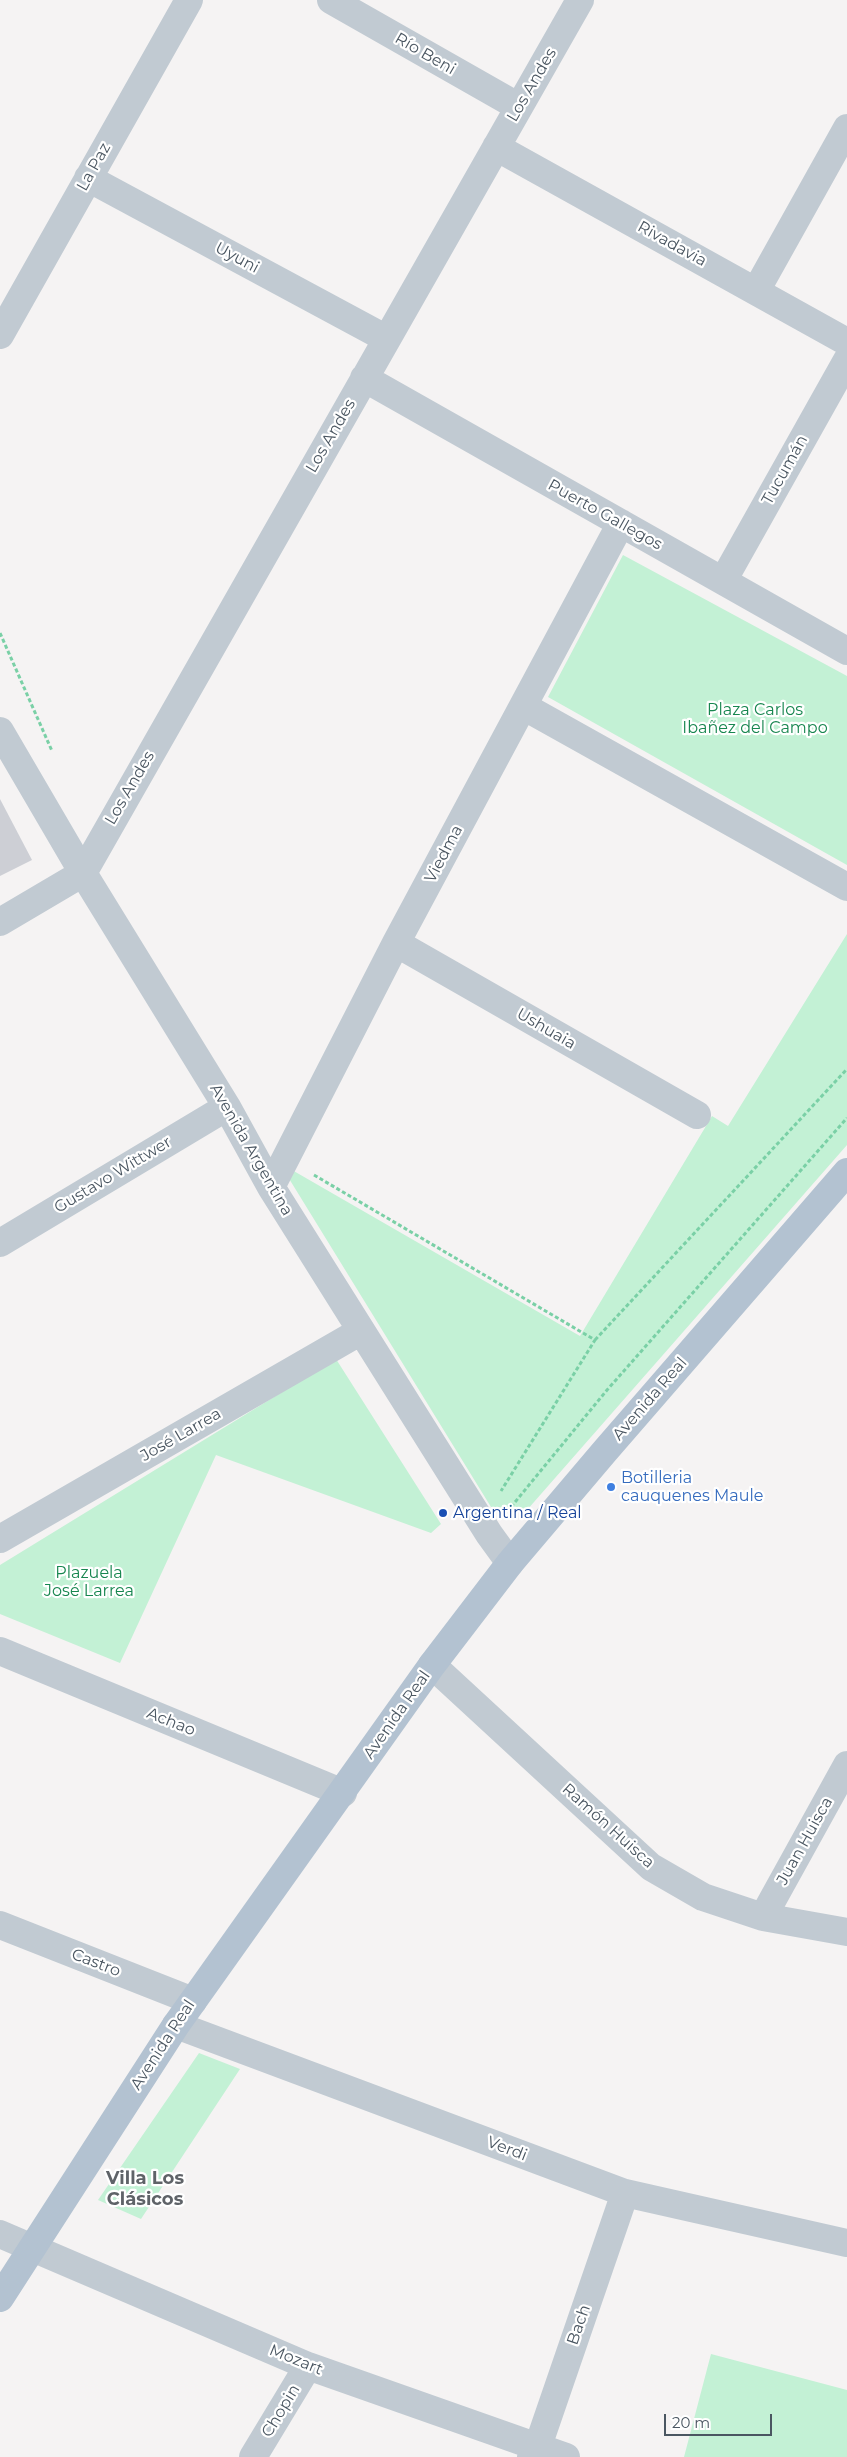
<!DOCTYPE html>
<html>
<head>
<meta charset="utf-8">
<style>
  body { margin:0 }
  #map { position:relative; width:847px; height:2457px; overflow:hidden; background:#f5f3f3; font-family:Montserrat,sans-serif }
  canvas { display:block }
  .scale { position:absolute; left:664px; top:2414px; width:108px; height:22px; box-sizing:border-box; border:2px solid #4a5661; border-top:0; padding-left:6px; font-size:15px; line-height:18px; white-space:nowrap; color:#4a5661; -webkit-text-stroke:4px #fff; paint-order:stroke }
</style>
</head>
<body>
<div id="map">
<canvas width="847" height="2457"></canvas>
<div class="scale">20 m</div>
</div>
<script>
const ctx = document.querySelector('canvas').getContext('2d');
ctx.lineJoin = 'round';
function fill(path, color) {
  ctx.fillStyle = color;
  ctx.fill(path, 'evenodd');
}
function stroke(path, color, width, dash) {
  ctx.strokeStyle = color;
  ctx.lineWidth = width;
  ctx.lineCap = dash ? 'butt' : 'round';
  ctx.setLineDash(dash || []);
  ctx.stroke(path);
}
function label(font, color, halo, rows, align = 'center') {
  ctx.font = font + ' Montserrat,sans-serif';
  ctx.lineWidth = 4.5;
  ctx.setLineDash([]);
  ctx.textBaseline = 'middle';
  ctx.strokeStyle = halo;
  ctx.fillStyle = color;
  for (const [text, x, y, turn = 0] of rows) {
    ctx.save();
    ctx.translate(x, y);
    ctx.rotate((+turn || 0) * Math.PI / 180);
    ctx.textAlign = isNaN(turn) ? turn : align;
    if (halo) ctx.strokeText(text, 0, 0);
    ctx.fillText(text, 0, 0);
    ctx.restore();
  }
}
fill(new Path2D(`
  M623,555L847,676V865L548,697Z
  M847,934V1145L527,1510L491,1507L288,1177L292,1170L580,1336L712,1116L728,1126Z
  M336,1359L441,1524L431,1533L216,1455L120,1663L0,1614V1565Z
  M199,2053L240,2069L141,2219L98,2200Z
  M711,2354L847,2390V2457H684Z`), '#c3f1d5');
fill(new Path2D(`
  M0,799L32,860L0,876Z`), '#cdcfd5');
stroke(new Path2D(`
  M0,633L52,751
  M314,1175L595,1340L501,1491
  M595,1340L847,1069
  M511,1507L607,1390L847,1118`), '#7ad0a6', 3, [4, 2.5]);
stroke(new Path2D(`
  M331,0L519,107
  M496,147L847,342
  M88,178L387,339
  M756,291L847,128
  M0,335L189,0
  M364,378L847,651
  M723,581L847,360
  M523,706L847,887
  M0,731L83,873L227,1107L271,1187L489,1534L510,1563
  M0,922L83,873L580,0
  M396,943L697,1115
  M271,1187L396,943L621,523
  M0,1243L227,1107
  M0,1539L361,1331
  M0,1651L343,1793
  M432,1665L651,1867L703,1897L763,1917L847,1932
  M763,1917L847,1765
  M0,1925L193,2001
  M176,2025L625,2193L847,2243
  M0,2234L308,2366L566,2457
  M253,2457L308,2366
  M531,2457L538,2446L625,2193`), '#c1cad2', 28);
stroke(new Path2D(`
  M0,2298L176,2025L432,1665L510,1563L605,1451L847,1172`), '#b3c2d1', 28);
for (const [x, y, r, color] of [
  [611,1487,5,"#3f7fe0"],
  [443,1513,5,"#1a4fb4"]
]) {
  const dot = new Path2D();
  dot.arc(x, y, r, 0, 2 * Math.PI);
  ctx.fillStyle = color;
  ctx.fill(dot);
  stroke(dot, '#fff', 2);
}
label('16px', '#4a5661', '#fff', [
  ["Río Beni",425,54,30],
  ["Los Andes",532,85,-60],
  ["La Paz",94,167,-61],
  ["Rivadavia",672,244,29],
  ["Uyuni",237,258,28],
  ["Los Andes",331,436,-60],
  ["Tucumán",785,470,-61],
  ["Puerto Gallegos",605,515,29],
  ["Los Andes",130,788,-60],
  ["Viedma",444,854,-62],
  ["Ushuaia",546,1029,30],
  ["Avenida Argentina",251,1150,60],
  ["Gustavo Wittwer",113,1175,-31],
  ["Avenida Real",650,1399,-49],
  ["José Larrea",181,1435,-30],
  ["Avenida Real",397,1715,-55],
  ["Achao",171,1722,22],
  ["Ramón Huisca",608,1826,42],
  ["Juan Huisca",805,1841,-61],
  ["Castro",96,1963,21],
  ["Avenida Real",163,2045,-57],
  ["Verdi",507,2149,21],
  ["Bach",579,2325,-71],
  ["Mozart",296,2360,22],
  ["Chopin",281,2411,-59]
]);
label('16px', '#17864f', '#fff', [
  ["Plaza Carlos",755,710],
  ["Ibañez del Campo",755,728],
  ["Plazuela",89,1573],
  ["José Larrea",89,1591]
]);
label('16px', '#366cbe', '#fff', [
  ["Botilleria",621,1478],
  ["cauquenes Maule",621,1496]
], 'left');
label('16px', '#164399', '#fff', [
  ["Argentina / Real",453,1513]
], 'left');
label('bold 18px', '#5f6368', '#fff', [
  ["Villa Los",145,2179],
  ["Clásicos",145,2200]
]);
</script>
</body>
</html>
